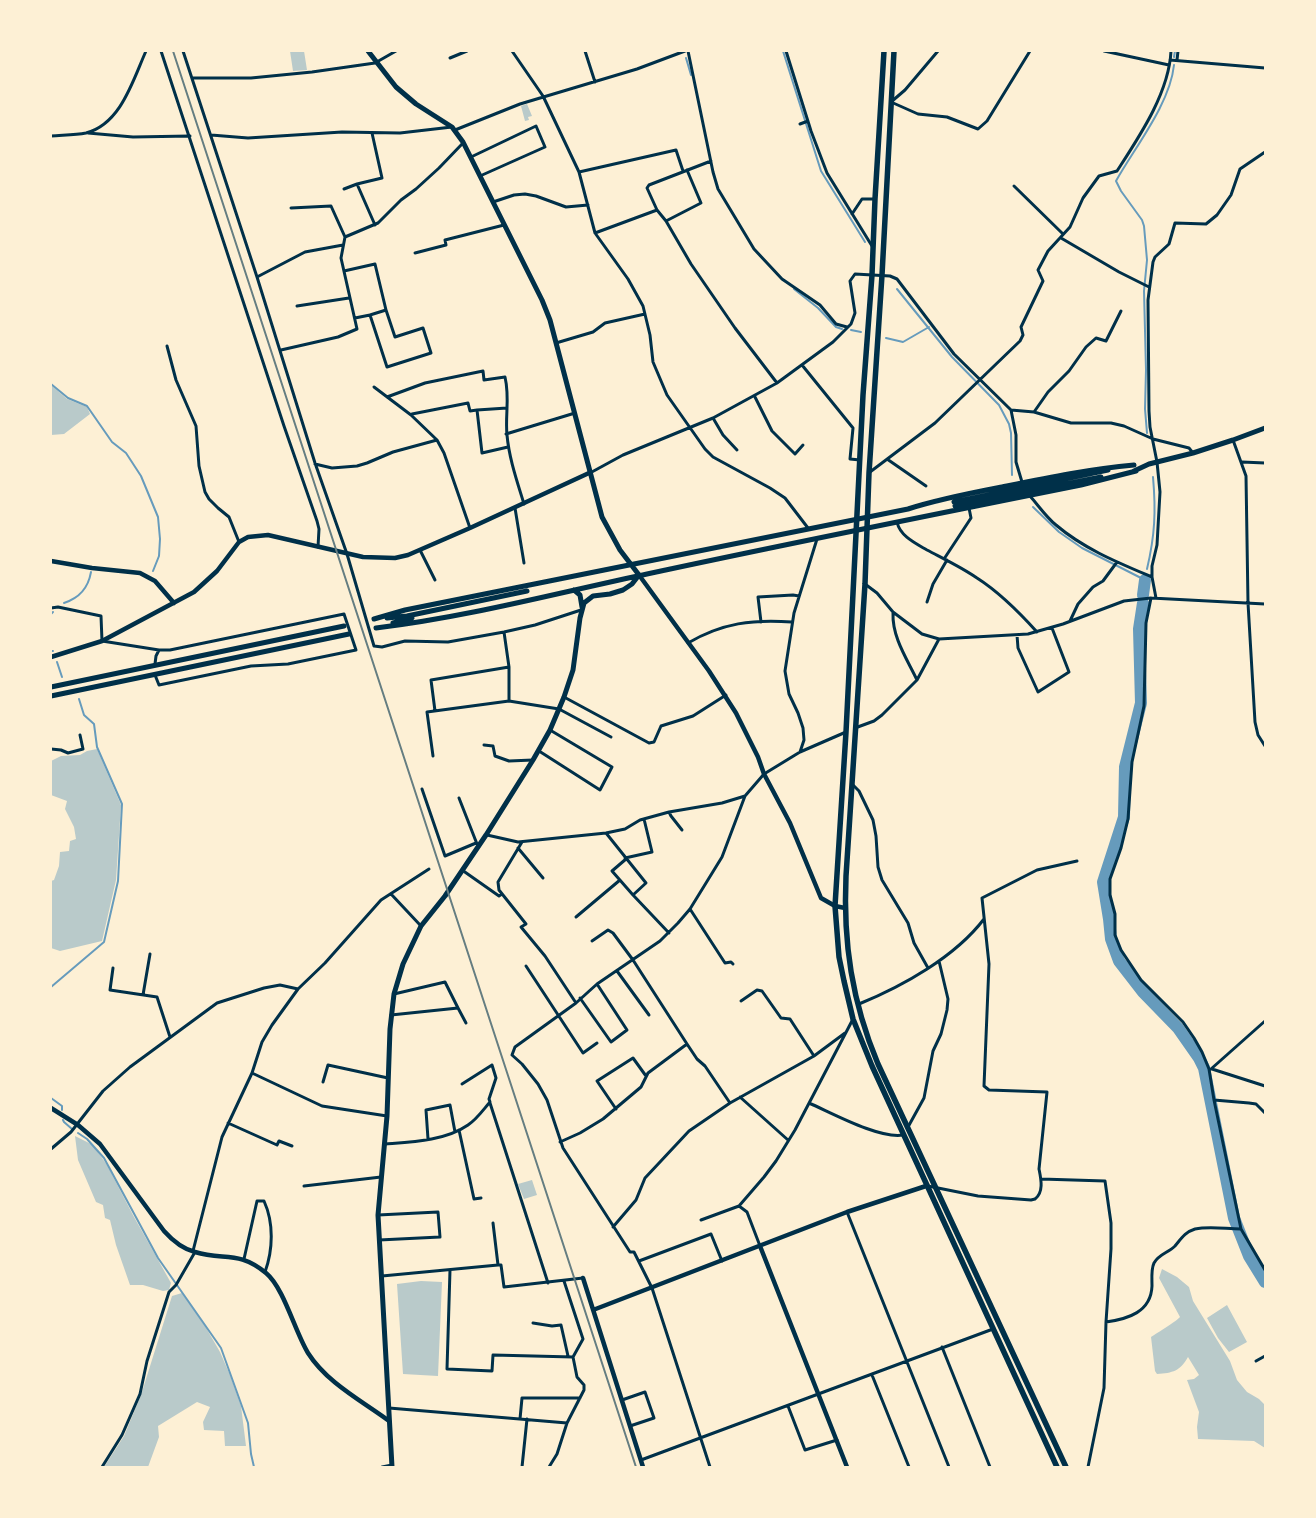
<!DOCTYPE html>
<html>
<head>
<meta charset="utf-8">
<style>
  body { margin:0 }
  #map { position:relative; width:1316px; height:1518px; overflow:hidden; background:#fdf0d5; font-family:"Alegreya Sans",sans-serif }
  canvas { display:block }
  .frame { position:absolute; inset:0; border:52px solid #fdf0d5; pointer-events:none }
</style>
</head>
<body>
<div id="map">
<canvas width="1316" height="1518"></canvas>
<div class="frame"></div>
</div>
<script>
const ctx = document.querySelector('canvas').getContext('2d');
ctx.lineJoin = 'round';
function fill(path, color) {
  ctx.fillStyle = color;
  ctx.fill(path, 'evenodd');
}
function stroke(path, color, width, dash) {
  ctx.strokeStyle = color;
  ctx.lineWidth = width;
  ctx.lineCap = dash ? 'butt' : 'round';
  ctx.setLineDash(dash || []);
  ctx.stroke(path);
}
fill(new Path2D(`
  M290,51H304L307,70L293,71Z
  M527,104L532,116L528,117L529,120L525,121L521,106Z
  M51,385L67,399L87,407L90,414L64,434L51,435Z
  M97,749L121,805L116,880L102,941L60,951L51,948V881L54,880L59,866L60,852L69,851L70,841L76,839L74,827L65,809L67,801L51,795V761L61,756L80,755L87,751Z
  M75,1136L93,1145L107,1165L134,1217L171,1283L169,1290L163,1291L143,1285H130L116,1245L110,1220L105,1218L103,1205L96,1202L78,1160Z
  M532,1180L537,1195L524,1199L518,1184Z
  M1162,1269L1177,1277L1189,1287L1193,1301L1230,1361L1237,1380L1247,1392L1259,1399L1265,1405V1448L1254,1441L1198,1439L1197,1427L1199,1412L1187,1380L1194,1379L1199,1375L1188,1357C1180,1371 1173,1373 1157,1374L1155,1371L1151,1337C1157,1333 1177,1321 1180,1317L1159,1278Z
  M421,1281L442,1282L438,1376L403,1374L397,1284Z
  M182,1293L205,1326L220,1352L230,1375L241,1406L246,1446H225L224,1431L204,1430L203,1422L210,1407L197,1402L158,1426L159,1437L148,1467H104L124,1436L141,1395L172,1296Z
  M1227,1305L1247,1342L1229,1352L1218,1338L1207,1318Z`), '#b9caca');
stroke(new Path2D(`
  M783,51L821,171L865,242
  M1174,57L1175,51
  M686,58L691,75
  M794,289L818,308L836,327L842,329
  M897,289L952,357L999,405L1009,424L1011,433L1012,475
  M851,330L861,332
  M886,338L903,342L929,327
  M51,384L68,398L87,406L112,442L126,453L141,476L158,517L160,539L159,556L153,571
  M1147,433L1145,409L1146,370L1144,291L1147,260L1144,226L1142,220L1121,191L1116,181C1135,147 1170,104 1174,65
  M1033,507L1059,532L1082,548L1145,580
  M1147,569C1155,535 1156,511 1153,477
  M64,603C79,598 88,589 91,572
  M51,614L53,612
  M51,651H53
  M57,662L62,677
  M51,987L104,942L118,881L122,804L97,747L94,724L84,715L79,699
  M51,1098L62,1106V1110
  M63,1120L64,1122L72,1129
  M78,1133L87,1139L104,1158L158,1258L221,1348L248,1423L251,1454L254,1467`), '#669bbc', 2);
stroke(new Path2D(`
  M1143,595L1145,580
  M1143,603L1139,629L1141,703L1125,767L1124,817L1103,882L1109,919L1111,939L1119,961L1143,992L1178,1028L1199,1058L1204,1068L1234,1218L1249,1256L1265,1282`), '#669bbc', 12);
stroke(new Path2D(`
  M161,51L284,426L317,521L319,529L318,547
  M183,51L257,277L315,463L347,554L374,646L382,647L405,641L448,642L504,632L535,625L581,610
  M512,51L543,96L579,172L595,233L628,279L643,306L650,335L653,362L667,395L705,449L713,457L770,488L785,498L808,528
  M585,51L595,82
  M688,51L713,172L718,189L754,249L782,279L820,305L836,324L847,327
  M786,51L811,131L827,173L872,246
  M938,51L905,90L891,102L918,114L947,117L978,129L987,121L1030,51
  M1104,51L1169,65
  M450,58L467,51
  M1170,60L1265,68
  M1177,60L1178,51
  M192,78H251L312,72L375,63L396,51
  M800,124L808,121
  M455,130L520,104L637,69L685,51
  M88,133L133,137L190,136
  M372,133L382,178L357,184L375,225
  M211,135L248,138L342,132L400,133L452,127
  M51,136C63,135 75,135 86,133C121,124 133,80 146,51
  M471,157L536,126L545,147L480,176
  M711,161L649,185L647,188L657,210L666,221L691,264L735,328L777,383
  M579,172L676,150L683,171
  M1014,186L1063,234
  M344,189L357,184
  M493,202L514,195L525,194L536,196L566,207L588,205
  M852,214L862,199H874
  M666,221L701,203L687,170
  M595,233L657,210
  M345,237L378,223L401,200L416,189L439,168L463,143
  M1061,238L1119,272L1149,287
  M415,253L446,245L445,240L504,225
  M344,271L375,264L386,310L395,337L423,328L431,353L387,367L370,315L355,318
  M257,277L305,252L343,245
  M297,306L349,298
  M370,315L386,310
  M556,343L593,332L605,323L645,314
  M167,346L176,380L196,426L199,466L205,492L209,499L218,508L229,517L239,542
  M281,350L338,337L357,329L341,258L345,237L331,206L291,208
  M802,365L853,428L850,459L860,460
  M374,387L411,415L437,440L444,453L470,528
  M387,397L425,383L483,371L484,380L505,377C510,398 505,415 507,435C509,458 517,481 524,504
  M755,397L772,431L795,454L803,445
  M507,408L477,410L482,453L508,447
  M1011,410L1016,435V462L1022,482
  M1034,412L1048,392L1069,371L1086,347L1096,338L1106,341L1121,311
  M412,414L468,403L470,411L477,410
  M713,418L723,435L737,450
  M506,434L575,413
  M1233,440L1246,476L1248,603L1255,722L1258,735L1265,746
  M887,459L926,486
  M1242,462L1265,463
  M315,464L332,468L357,466L367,463L393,452L437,440
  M870,472L935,423L1020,341L1023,335L1021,327L1043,281L1038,270L1048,251L1070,227L1083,198L1099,176L1117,171C1139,137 1169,93 1171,51
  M590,473L623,455L713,418L777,383L833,342L851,324L855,313L850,281L855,274L890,276L897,279L954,354L1011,410L1034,412L1071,423H1111L1124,426L1153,439L1189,448L1193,453
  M1030,496C1038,505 1046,517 1056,525C1084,549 1119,563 1152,577
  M515,508L524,563
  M897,522C900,536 915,543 927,550C944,559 961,567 977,578C999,592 1019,612 1037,632
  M420,550L435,580
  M944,559L971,518L969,508
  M865,584L877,593L893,612L922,634L939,639L1028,634L1063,624L1124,601L1151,598L1265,604
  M1151,598L1146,623L1144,706L1132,762L1128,819L1121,848L1110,879V895L1115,914V935L1121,950L1141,980L1183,1022L1194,1038L1202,1052L1209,1069L1214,1100L1241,1229L1265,1270
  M1156,598L1152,577V566L1157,545L1160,492L1157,462L1150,427L1149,411L1148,300L1153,262L1155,257L1169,244L1175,223L1206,224L1217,215L1231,195L1240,169L1265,152
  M927,602L933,584L947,560
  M51,608L58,607L101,616L102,641L159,650H170L344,614L356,650L288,664L251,666L159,685L155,675
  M893,613C892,637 907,659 917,680
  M1070,621L1078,604L1093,587L1103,581L1117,562
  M761,622L758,597L793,595L799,596
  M504,632L509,667V701
  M1017,635L1018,648L1038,692L1069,672L1052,628
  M688,643C722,623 753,619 792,622
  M155,664L156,656L159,650
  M564,697L649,743L654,742L661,726L693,716L726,695
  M435,711L431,680L509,667
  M855,728L874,721L882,715L917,680L939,639
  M484,745L493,746L495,756L509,761L533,760
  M51,749L61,750L68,753L83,749L80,735
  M539,751L600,790L612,767L550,730
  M800,752L804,740L803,728L798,713L789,694L785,671L794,613L817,539
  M433,756L427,712L509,701L559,709L611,737
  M852,784L859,791L873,820L876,836L878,867L882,880L908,923L914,943L928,968
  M422,789L445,856L476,843
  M459,798L477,844
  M669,812L671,816L682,830
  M606,833L646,883L633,895L669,933
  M487,835L518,842L606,833L625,829L640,820L669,812L722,803L745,796
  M522,842L498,882L499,890L526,924L521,927L545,956L576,1003
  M518,848L543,878
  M625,858L652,852L644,819
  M626,859L612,871L633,895
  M462,870L499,896L502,894
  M391,894L421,926
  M690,909L725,963L731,962L733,964
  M576,917L620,880
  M592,941L608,930L613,933L633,960L687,1044L697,1059L705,1066L730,1103
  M526,966L583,1053L597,1043
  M113,968L110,990L157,997L170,1037
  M617,971L649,1015
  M143,995L150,954
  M580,998L611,1042L627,1030L597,984
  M741,1001L757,990L762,991L781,1018L790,1019L814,1056
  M859,1004C903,986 955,957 984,919
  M458,1008L466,1023
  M391,1015L458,1008L445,982L394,994
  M1211,1069L1265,1021
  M1212,1069L1265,1086
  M252,1073L322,1106L387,1116
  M323,1082L328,1065L388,1078
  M740,1097L788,1140
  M1214,1100L1249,1103L1256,1104L1265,1113
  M490,1103L548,1283
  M809,1103C832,1113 879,1139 903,1135
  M616,1109L597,1081L633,1058L646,1076
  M228,1123L277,1145L279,1141L292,1146
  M908,1127L924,1098L933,1051L941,1034L947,1010L948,999L939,961
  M459,1130L474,1199L481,1198
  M428,1139L426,1110L450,1105L455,1132
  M560,1142L580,1133L603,1119L641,1087L648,1073L687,1044
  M385,1144C411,1142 445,1141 468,1125C477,1119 483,1110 490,1102L489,1099L496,1078L492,1065L462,1084
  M51,1149L71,1132L103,1091L130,1067L217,1003L264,988L280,985L298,989
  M1041,1179L1105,1181L1111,1223V1249L1106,1322L1104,1388L1088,1467
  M304,1186L381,1177
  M928,1186L978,1196L1031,1200L1035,1199C1044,1192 1041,1179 1039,1169L1047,1092L989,1090L984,1086L989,964L982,898L1037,870L1077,861
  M739,1206L747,1212L760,1246
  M847,1212L949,1467
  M378,1215L438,1212L440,1237L379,1240
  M701,1220L739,1206L764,1177L776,1161L795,1130L853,1019
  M493,1223L498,1265H501L504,1287L583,1278
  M613,1227L636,1200L645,1178L689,1131L730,1103L814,1056L845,1033
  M193,1251L222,1137L252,1073L262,1042L272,1025L298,989L325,963L381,900L429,869
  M244,1259L257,1201H264C274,1223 273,1250 265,1272
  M639,1261L711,1234L722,1261
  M450,1270L447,1369L492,1371L493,1355L573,1357L583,1339L564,1281
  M382,1276L498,1265
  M1106,1322C1128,1319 1151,1312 1152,1286C1152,1279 1151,1269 1154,1263C1159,1254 1168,1253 1175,1246C1181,1239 1185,1232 1195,1229C1210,1226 1226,1229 1241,1229
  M533,1323L552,1326L561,1325L568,1356
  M942,1347L990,1467
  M1256,1361L1265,1356
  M872,1375L909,1467
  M622,1400L645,1392L654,1418L630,1426
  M788,1406L805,1450L837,1440
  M389,1408L567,1423
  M520,1419L522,1398H580
  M641,1460L993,1329
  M102,1467L122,1435L140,1394L147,1361L169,1292L176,1285L195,1252
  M382,1467L392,1465
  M522,1467L527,1419
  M549,1467L557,1454L567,1423L584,1390V1385L577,1377L573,1357
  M710,1467L652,1288L634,1252H630L563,1148L547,1100L538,1084L522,1064L512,1055L515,1047L576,1003L597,984L660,941L678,923L690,909L722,857L745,796L764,774L800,752L846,732`), '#003049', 3);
stroke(new Path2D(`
  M51,561L92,568L140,573L155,581L174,603
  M639,575L709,671L736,713L758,757L764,774L790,823L821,898L835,906L845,908
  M51,657L102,641L194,592L217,571L239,542L248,537L268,535L363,557L395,558L408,555L470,528L589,473
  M51,1108L78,1125L100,1144L164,1231C172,1240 183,1249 195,1252C224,1261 238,1250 266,1273C284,1288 295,1332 308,1353C327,1383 362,1401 389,1421
  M760,1246L847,1467
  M583,1278L643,1467
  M593,1310L847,1212L926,1186`), '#003049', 4.5);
stroke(new Path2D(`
  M368,51L396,87L416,104L452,127L463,142L542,300L550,320L602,517L620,550L639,575L632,584L623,590L610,594L593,596L584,603L580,618L573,670L564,697L550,730L533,760L486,835L445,896L421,926L403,964L394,994L390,1029L387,1116L378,1215L392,1467
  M1134,471L1149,464L1193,453L1233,440L1265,428
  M954,502L1108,470
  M955,506L1101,477
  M574,590L580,595L582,607
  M387,618L407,616L527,591
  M374,619L405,610L908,509C939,499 971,493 1002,487C1046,478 1089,469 1134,465
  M393,623L412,618
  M376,628C468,617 557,593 647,574C791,543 936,514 1081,485L1136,471
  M51,687L344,626
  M51,696L349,634`), '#003049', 5);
stroke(new Path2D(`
  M884,51L875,199L872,275L863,395L846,732L835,906L839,957L844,981L853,1019L872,1066L1057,1467
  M894,51L882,275L869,473L865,584L846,876C843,943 852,1002 878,1064L1066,1467`), '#003049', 5.5);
stroke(new Path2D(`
  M173,51L636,1467`), '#657d81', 2);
</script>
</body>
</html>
